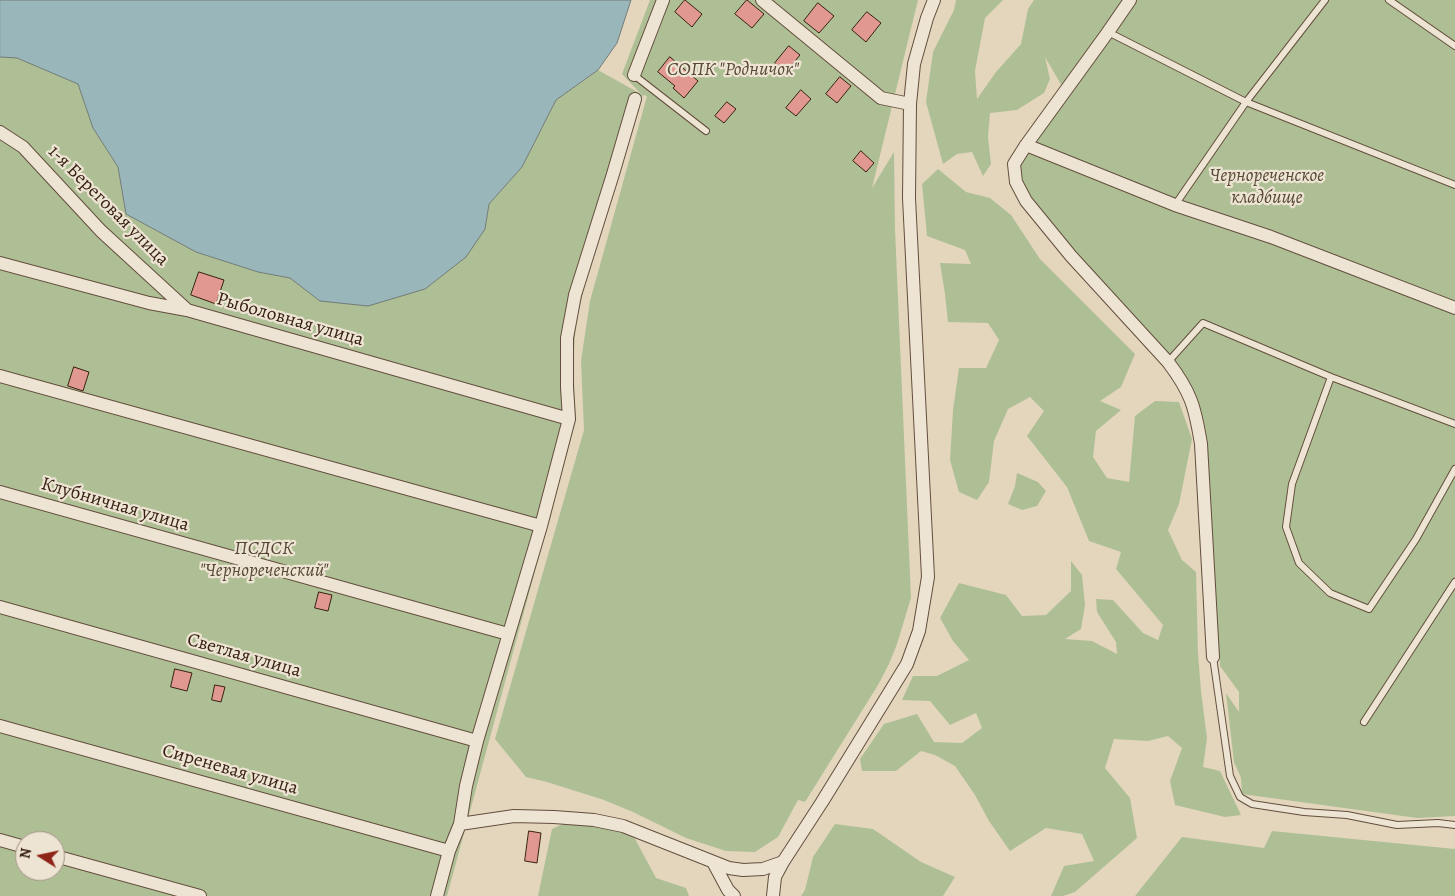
<!DOCTYPE html>
<html>
<head>
<meta charset="utf-8">
<style>
  body { margin:0 }
  #map { position:relative; width:1455px; height:896px; overflow:hidden; background:#e3d6bd; font-family:Alegreya,serif }
  canvas { display:block }
  .north { position:absolute; left:15px; top:831px; width:50px; height:50px; box-sizing:border-box; background:#ede4d4; border:1px solid #a59686; border-radius:50%; rotate:280deg; font-size:14px; font-weight:700; line-height:20px; text-align:center; color:#382112 }
  .north::after { content:''; display:block; margin:auto; width:18px; height:22px; background:#8f2418; clip-path:polygon(50% 0,100% 100%,50% 72%,0 100%) }
</style>
</head>
<body>
<div id="map">
<canvas width="1455" height="896"></canvas>
<div class="north">N</div>
</div>
<script>
const ctx = document.querySelector('canvas').getContext('2d');
ctx.lineJoin = 'round';
function fill(path, color) {
  ctx.fillStyle = color;
  ctx.fill(path, 'evenodd');
}
function stroke(path, color, width, dash) {
  ctx.strokeStyle = color;
  ctx.lineWidth = width;
  ctx.lineCap = dash ? 'butt' : 'round';
  ctx.setLineDash(dash || []);
  ctx.stroke(path);
}
function label(font, color, halo, rows, align = 'center') {
  ctx.font = font + ' Alegreya,serif';
  ctx.lineWidth = 4.5;
  ctx.setLineDash([]);
  ctx.textBaseline = 'middle';
  ctx.strokeStyle = halo;
  ctx.fillStyle = color;
  for (const [text, x, y, turn = 0] of rows) {
    ctx.save();
    ctx.translate(x, y);
    ctx.rotate((+turn || 0) * Math.PI / 180);
    ctx.textAlign = isNaN(turn) ? turn : align;
    if (halo) ctx.strokeText(text, 0, 0);
    ctx.fillText(text, 0, 0);
    ctx.restore();
  }
}
fill(new Path2D(`
  M650,0H918L872,188L894,152L895,229L911,598L897,644L889,664L878,685L805,802L798,800L778,837L755,852L726,851L686,838L633,812L604,800L547,782L526,777L495,739L584,430L581,361L590,301L647,96L643,95L589,268L576,322L573,365L576,420L447,896H0V57L17,58L78,84L93,128L118,167L126,214L196,252L258,272L290,278L320,301L485,229L489,204L522,167L556,100L598,70L641,94L622,74ZM25,841H55V871H25Z
  M956,0H1003L985,18L975,71L977,99L996,72L1021,44L1028,9L1034,0H1455V816L1417,818L1242,794L1241,778L1234,762L1226,693L1239,712V692L1220,666L1205,441L1195,398L1073,251L1025,189L1019,165L1066,93L1045,57L1050,79L1044,93L1017,110L990,113L988,137L991,164L983,176L972,152L957,154L943,164L926,102L933,52L954,10Z
  M938,169L966,192L990,198L1011,215L1040,259L1135,354L1121,387L1100,401L1121,410L1096,431L1093,457L1107,478L1129,482L1135,416L1155,401L1179,402L1192,439L1179,504L1168,530L1182,560L1196,572L1198,653L1201,691L1207,738L1203,767L1220,771L1241,815L1225,817L1175,805L1170,781L1182,748L1168,736L1148,741L1114,739L1105,768L1130,798L1137,838L1075,892L1063,896H1051L1064,866L1094,861L1082,834L1046,828L1010,851L989,821L975,795L955,766L935,755L921,751L896,771H862L860,759L884,724L917,714L934,742L962,743L982,728L976,713L950,725L930,701L902,700L913,676H937L969,660L953,641L940,618L959,583L1006,595L1022,616L1046,615L1071,591V561L1082,575L1085,605L1081,629L1065,639L1092,641L1117,654L1116,642L1097,612L1096,599L1113,600L1143,633L1158,640L1163,625L1116,569L1121,552L1089,541L1067,487L1027,436L1044,411L1030,397L1008,409L994,441L989,482L977,500L959,492L950,460L953,410L959,368H986L999,340L988,323L948,322L945,294L940,263L971,264L965,250L927,236L922,184Z
  M1017,473L1038,482L1046,491L1037,506L1022,510L1008,504L1015,486Z
  M565,823L601,827L633,835L656,878L686,888L689,896H538L552,829Z
  M835,824L873,829L921,862L955,877L943,896H801L805,890L813,857Z
  M1272,831L1455,849V896H1135L1182,837L1264,848Z`), '#afbf95');
const water = new Path2D(`
  M0,0H631L617,43L598,70L556,100L522,167L489,204L485,229L466,257L425,289L368,306L320,301L290,278L258,272L196,252L126,214L118,167L93,128L78,84L17,58L0,57Z`);
fill(water, '#99b7bb');
stroke(water, '#727b77', 1);
const building = new Path2D(`
  M685,0L702,14L692,27L675,12Z
  M747,0L764,14L752,28L735,14Z
  M818,3L834,16L819,33L804,21Z
  M867,12L881,23L866,42L852,30Z
  M789,46L800,55L786,72L775,63Z
  M670,57L698,81L684,98L673,88L675,86L658,72Z
  M840,77L851,86L837,103L826,94Z
  M801,90L811,99L796,116L786,108Z
  M727,102L736,109L724,123L715,116Z
  M861,151L874,163L866,172L853,161Z
  M199,272L224,280L216,304L191,295Z
  M74,367L89,372L83,391L68,386Z
  M319,592L332,595L328,611L315,608Z
  M175,669L192,673L187,691L171,687Z
  M215,685L225,687L221,702L212,700Z
  M529,831L541,833L537,863L525,861Z`);
fill(building, '#e09890');
stroke(building, '#382112', 1);
const service = new Path2D(`
  M1389,0L1455,46
  M1108,32L1246,102L1455,185
  M634,75L706,131
  M1175,205L1246,102L1325,0
  M1168,362L1203,323L1331,377L1455,424
  M1331,377L1292,484L1286,527L1299,563L1330,593L1369,609L1416,539L1455,469
  M1213,657L1230,776L1240,797L1252,804L1304,812L1347,815L1397,825L1438,823L1455,825
  M1364,722L1455,582`);
const minor = new Path2D(`
  M762,0L881,98L910,104
  M1130,0L1108,32L1026,145L1014,164L1016,182L1026,201L1071,256L1168,362C1191,392 1195,407 1201,444L1213,657
  M634,75L663,0
  M0,132L23,147L101,231L186,309
  M1026,145L1175,205L1271,237L1455,308
  M0,263L149,303L187,310L569,419
  M0,376L541,526
  M0,492L508,634
  M0,607L477,741
  M0,726L449,851
  M460,824L514,816L554,817L594,820L623,826L729,868L743,870L763,869L783,862L822,802L907,664L919,631L928,577L909,198L910,104L914,64L927,18L934,0
  M0,840L25,847
  M55,856L200,896
  M713,862L728,890L734,896
  M437,896L449,851L460,824L466,786L477,741L541,526L569,419L567,387V338L575,295L613,174L635,99
  M773,896L775,877L783,862`);
stroke(service, '#634e3d', 8);
stroke(minor, '#634e3d', 14);
stroke(service, '#ede4d4', 6);
stroke(minor, '#ede4d4', 12);
label('italic 19px', '#564833', '#ede4d4', [
  ["СОПК \"Родничок\"",733,70],
  ["Чернореченское",1267,176],
  ["кладбище",1267,198],
  ["ПСДСК",264,549],
  ["\"Чернореченский\"",264,571]
]);
label('19px', '#382112', '#ede4d4', [
  ["1-я Береговая улица",108,206,45],
  ["Рыболовная улица",290,320,16],
  ["Клубничная улица",115,505,16],
  ["Светлая улица",244,656,16],
  ["Сиреневая улица",230,770,16]
]);
</script>
</body>
</html>
